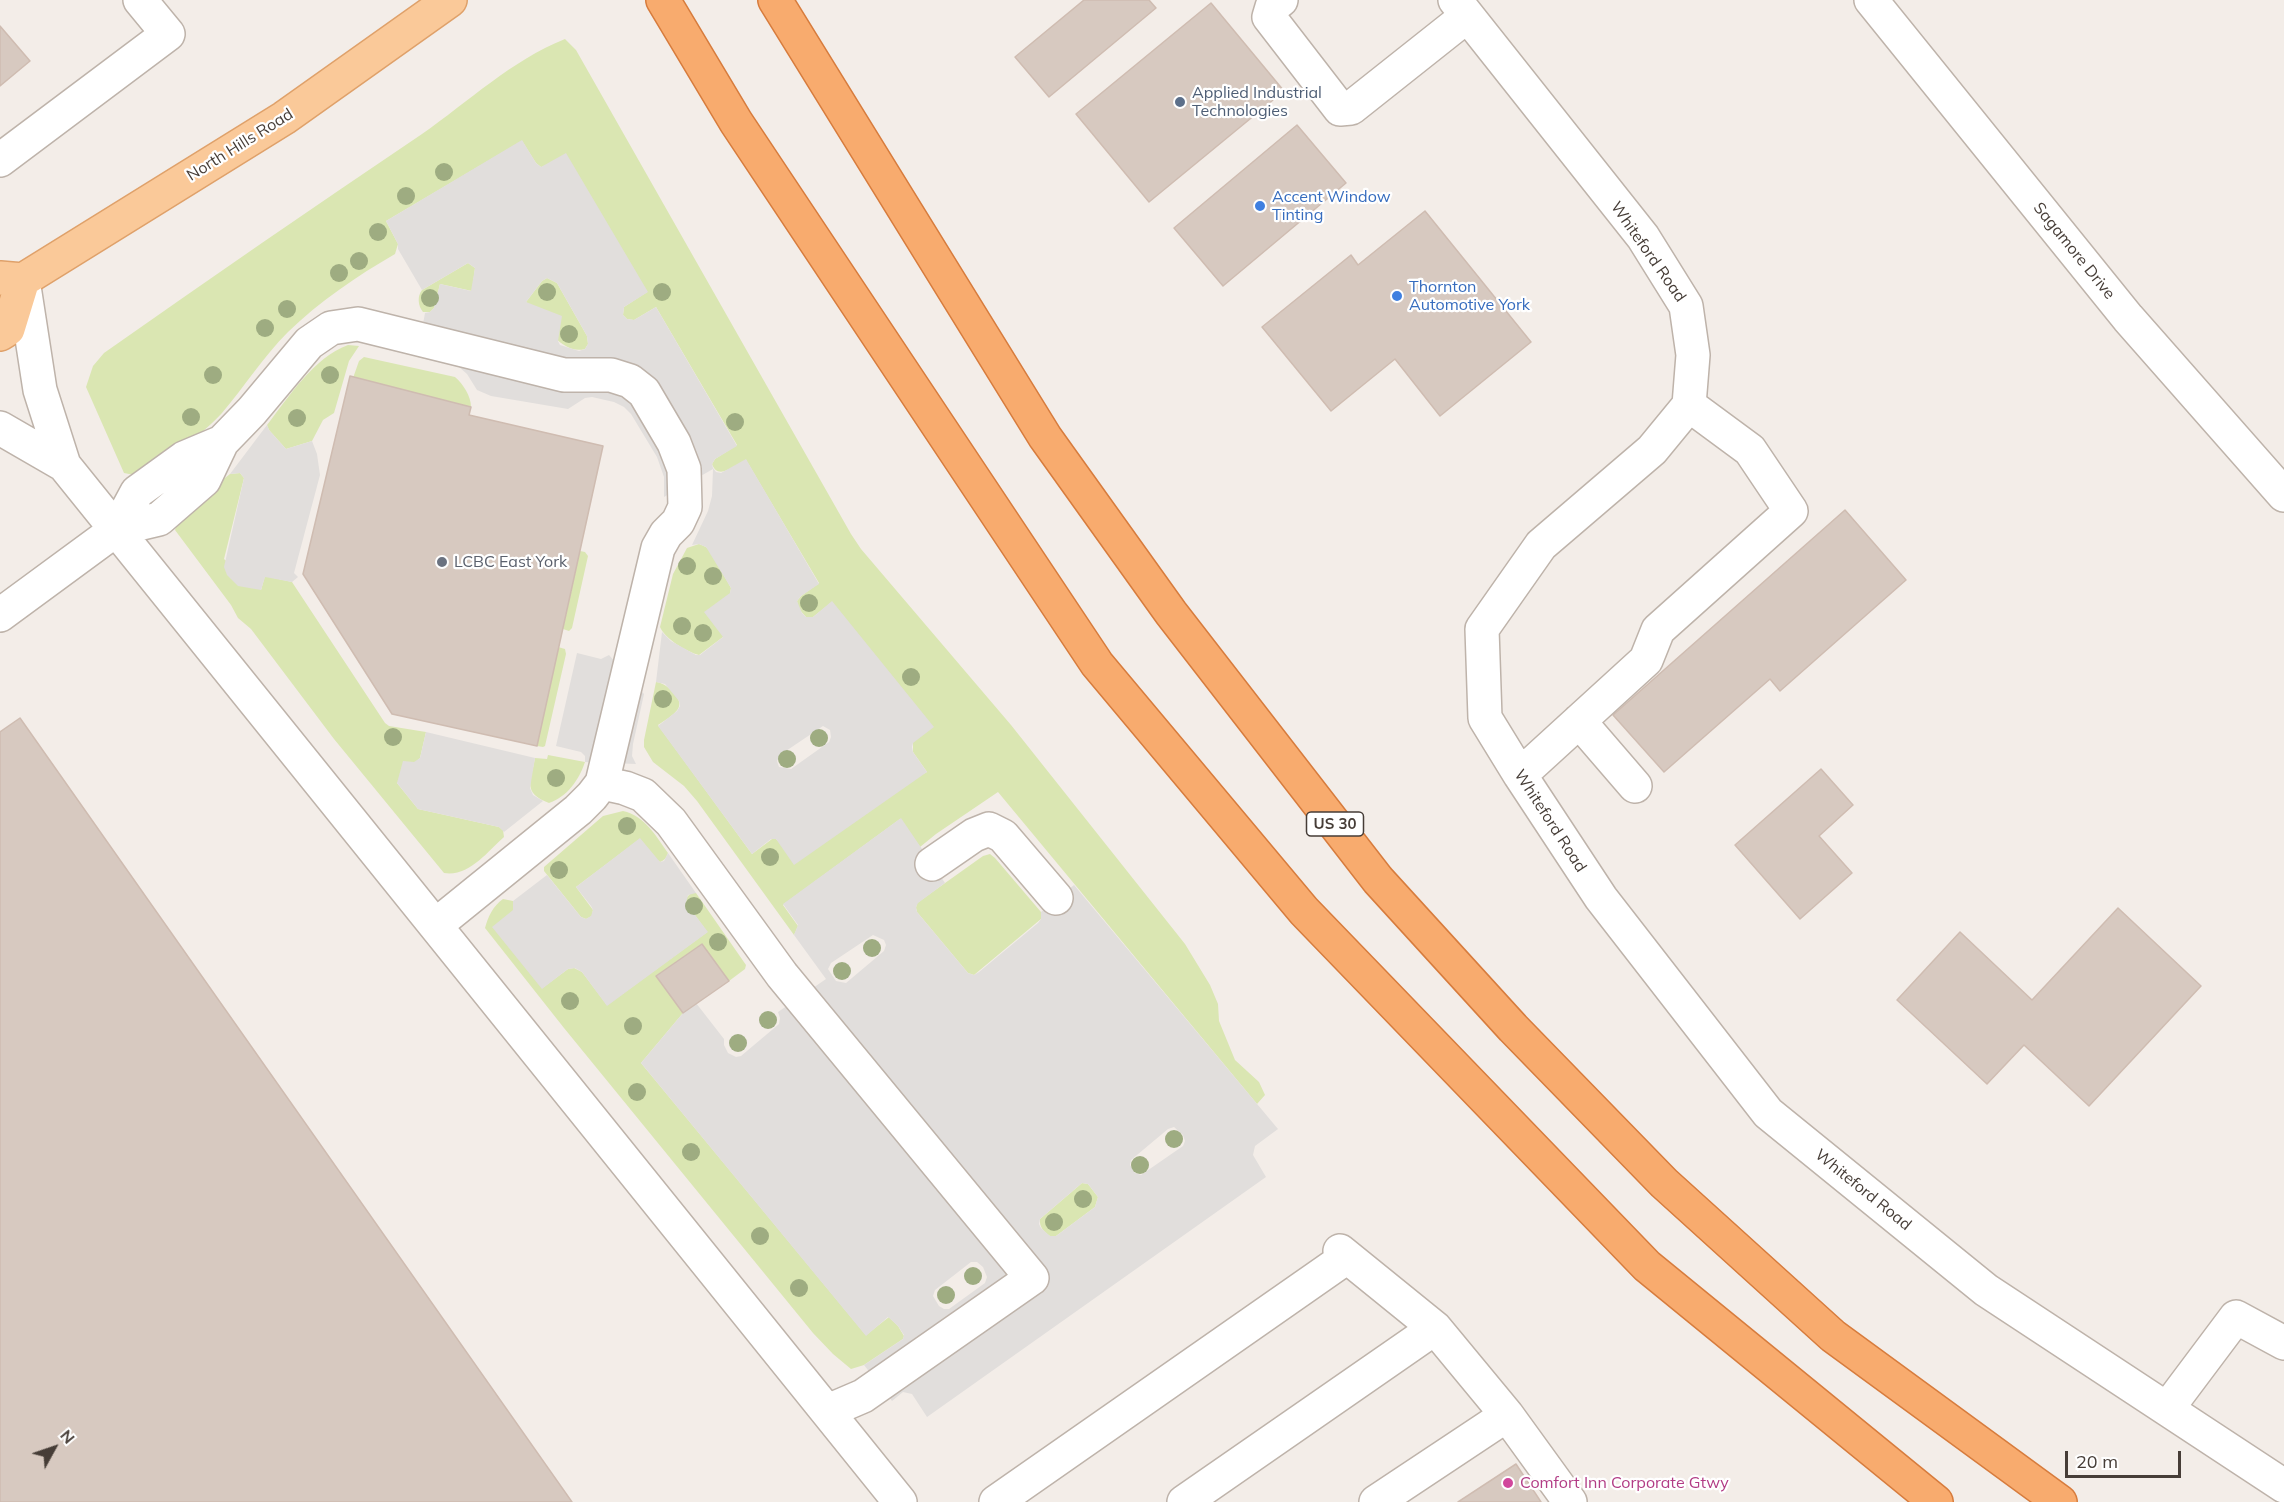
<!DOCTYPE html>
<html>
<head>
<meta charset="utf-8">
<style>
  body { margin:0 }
  #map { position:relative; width:2284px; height:1502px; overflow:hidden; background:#f3ede8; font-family:Mulish,sans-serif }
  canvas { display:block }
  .north { position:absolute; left:24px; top:1418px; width:60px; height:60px; -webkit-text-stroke:4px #fff; paint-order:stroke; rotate:50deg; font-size:16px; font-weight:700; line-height:24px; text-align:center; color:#463d37 }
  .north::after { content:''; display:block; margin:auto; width:21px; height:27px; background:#463d37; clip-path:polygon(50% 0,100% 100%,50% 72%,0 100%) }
  .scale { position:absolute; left:2065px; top:1451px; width:116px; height:27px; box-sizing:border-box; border:3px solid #463d37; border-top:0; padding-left:8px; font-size:18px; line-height:21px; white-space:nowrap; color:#463d37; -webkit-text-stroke:4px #fff; paint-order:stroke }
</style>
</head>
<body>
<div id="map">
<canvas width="2284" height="1502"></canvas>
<div class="north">N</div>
<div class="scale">20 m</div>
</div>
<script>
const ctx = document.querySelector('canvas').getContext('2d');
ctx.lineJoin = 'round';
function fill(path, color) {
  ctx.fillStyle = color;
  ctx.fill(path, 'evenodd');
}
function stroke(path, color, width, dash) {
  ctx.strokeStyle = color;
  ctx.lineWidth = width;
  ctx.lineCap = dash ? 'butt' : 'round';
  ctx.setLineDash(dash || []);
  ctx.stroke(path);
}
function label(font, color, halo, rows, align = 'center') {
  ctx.font = font + ' Mulish,sans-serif';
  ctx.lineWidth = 4.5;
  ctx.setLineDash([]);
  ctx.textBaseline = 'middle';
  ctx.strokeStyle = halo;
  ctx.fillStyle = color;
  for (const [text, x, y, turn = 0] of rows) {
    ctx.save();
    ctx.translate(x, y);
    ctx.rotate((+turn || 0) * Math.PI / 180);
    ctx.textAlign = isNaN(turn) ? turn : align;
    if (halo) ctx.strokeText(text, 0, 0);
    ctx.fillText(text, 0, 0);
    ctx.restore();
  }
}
fill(new Path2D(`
  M565,39L576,50L851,534L861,549L1011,725L1185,944L1210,985L1218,1004L1219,1021L1235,1060L1259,1082L1265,1095L1257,1104L998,792L936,834L920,847L900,819L783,905L798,926L794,935L697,801L684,786L653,762L644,747V740L656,682C665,682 685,699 678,709C673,716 664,721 658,725L752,854L772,839H776L779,842L927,772L913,752V743L832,602L813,617H806L798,608L797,601L801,596L819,583L746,460C735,465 718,481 712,464L715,459L737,445L656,307L634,320L627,319L623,315L624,307L647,292L546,166L541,167L536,163L522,141L386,221L398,244L395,254C357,276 320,301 288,332C263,357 245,386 222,413C206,431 160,467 137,474C133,475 129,474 124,473L86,387L93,366L104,353C209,279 315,206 422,134C468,102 512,60 565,39Z
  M468,263L475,268L472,291L440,284L434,308L430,312H423C418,306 417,296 422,290Z
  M547,278L557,283L587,336L588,344L585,349C561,356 540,319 526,302L542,281Z
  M348,345L359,346L349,361L334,413L323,420L312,441L286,449L269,430L267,425C289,397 313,358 348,345Z
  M364,357L455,377C463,384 471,396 471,407L353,378L359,361Z
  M240,473L244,478L224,559L261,590L265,576L292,582L385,723L389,726L426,732L420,758L397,783L418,809L499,827L503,830L504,837C487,852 469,877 444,873L334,739L251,629L238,618L231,605L175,530L178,520L211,489L230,474Z
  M699,544L706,547L711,552L731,588L723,637L699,655C687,652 665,639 660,627L673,574L687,548Z
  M580,551L585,552L588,556L572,628L569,631L563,629Z
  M558,647L565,649L566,654L545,746L543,747L537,746Z
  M548,755L585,762C579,780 567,797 549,803C522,793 531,781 535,758L547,759Z
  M623,811C645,816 656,836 668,853C666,858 665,860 660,862L657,860L640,839L576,887L593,910L592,916L586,919L581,917L544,871V867L603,816Z
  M990,854L995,858L1041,912V919L974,975L968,973L917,912L916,908L917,903L983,856Z
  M691,893H696L746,965L745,969L729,981L702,944L656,976L683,1013L641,1063L866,1335L889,1317L898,1326L904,1336L903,1339L864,1365L851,1369L833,1354L813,1333L564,1028L485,928C488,917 493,906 503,899L513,901V910L542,988L568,969L574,968L582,972L607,1005L707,932L686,903V898Z
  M1082,1183L1088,1184L1098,1197L1095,1207L1056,1236H1050C1044,1232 1039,1227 1040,1219Z`), '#dae6b2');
fill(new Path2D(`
  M522,140L536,163L541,167L566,153L648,292L624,307L623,315L627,319L634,320L656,307L737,446L715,459L712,464L713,468L716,472L721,473L746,459L819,584L801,596L797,601L802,613L806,617H813L832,601L934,727L913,743L912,747L913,752L927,772L794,865L776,839H771L752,854L658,726L677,711L680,706L679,701L665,684L656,682L662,632L671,641L696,655H700L723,637L704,612L730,593L731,588L706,547L699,544L692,545L708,511L712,496L713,469L664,497V477L657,457L631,414L624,407L614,402L592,397L585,398L568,409L491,396L477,390L467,374L459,367L417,357L425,313L430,312L434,308L440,284L471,291L475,268L468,263L422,290L398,249V244L386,221ZM547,278L557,283L587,336L588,344L585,349L579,351L560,345L558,341L562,316L526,302L542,281ZM823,726L830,730L831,737L829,742L791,769L779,767L777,761L780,755Z
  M267,425L269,430L286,449L312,441L317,454L320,475L294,573L298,577L292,582L265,577L261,590L238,586L227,575L224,567L244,478L240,473L230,474Z
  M577,653L601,659L609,655L644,694L633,744L632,756L636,764L585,762V756L581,752L556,746Z
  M426,732L535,758L530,788L533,795L543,801L504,832L499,827L418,809L397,783L403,761L414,762L420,758Z
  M901,818L945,883L918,903L916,907L917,912L968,973L974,975L979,972L1038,923L1041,919V912L1074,885L1278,1129L1255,1146L1253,1155L1266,1177L927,1417L912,1394L903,1392L892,1401L864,1365L903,1339L904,1335L898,1326L888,1317L866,1336L641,1063L683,1013L696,1003L724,1039V1045L728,1053L736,1057L741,1056L779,1024L780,1018L778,1012L826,979L794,935L798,925L783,904ZM873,935L884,940L886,945L884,951L846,983L836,981L828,969L831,963ZM1174,1127L1183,1135L1185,1141L1183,1146L1141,1175L1135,1173L1130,1165L1131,1160L1168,1129ZM1082,1183L1088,1184L1098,1197L1095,1207L1056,1236H1050L1041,1228L1039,1224L1040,1219ZM971,1262H977L983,1267L987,1277L985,1283L949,1309H944L939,1306L933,1296L935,1290Z
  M640,838L660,862L664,861L668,853L696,893L688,895L686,903L708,932L607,1006L582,972L575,968L568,969L542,989L492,927L513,910V901L547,875L581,917L586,919L591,916L593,910L591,906L576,887Z`), '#e1dedc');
const building = new Path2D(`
  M1084,0H1149L1156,8L1049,97L1015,57Z
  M1211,3L1284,91L1149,202L1076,114Z
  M0,26L30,61L0,86Z
  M1297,125L1346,183L1223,286L1174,228Z
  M1425,211L1531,342L1440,416L1395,359L1331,411L1262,327L1351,255L1358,265Z
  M350,376L471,407L469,415L603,446L537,746L392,714L303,574Z
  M1845,510L1906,580L1780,691L1770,679L1664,772L1613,715Z
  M20,718L572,1502H0V732Z
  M1821,769L1853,805L1819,836L1852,873L1800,919L1735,845Z
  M2118,908L2201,986L2089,1106L2024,1045L1987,1084L1897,1000L1960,932L2032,1000Z
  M702,944L729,981L683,1013L656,976Z
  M1516,1464L1541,1502H1458Z`);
fill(building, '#d7c9c0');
stroke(building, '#cfbcb1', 1.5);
const minor = new Path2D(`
  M1281,0L1272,7L1269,17L1340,109L1351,108L1467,16
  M1455,0L1643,237L1686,306L1693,355L1689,405L1652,450L1541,545L1482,629L1485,718L1520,775L1601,898L1768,1113L1986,1290L2284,1486
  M1871,0L2128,318L2284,495
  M0,160L168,34L140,0
  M0,428L64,465L40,390L23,280
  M64,465L900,1502
  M117,529L137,492L184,458L222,442
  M0,615L117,529L159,519L204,480L222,442L252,411L309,343L331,328L358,324L564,375H611L630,381L644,392L674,443L684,469L685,507L678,522L666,534L658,548L602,783L592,796L578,810L436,925
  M1579,721L1635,786
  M1520,775L1646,660L1658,630L1791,511L1750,450L1689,405
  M602,783L625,788L643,795L671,822L782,975L1032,1278L863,1396L828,1411
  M932,864L974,835L989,829L1003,836L1056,898
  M1340,1251L1435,1328L1507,1415L1376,1502
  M2167,1409L2236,1317L2284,1343
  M1507,1415L1570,1502
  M996,1502L1347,1257
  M1184,1502L1435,1328`);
const major = new Path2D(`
  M0,278L23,280L284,118L450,0
  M0,334L8,329L23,280`);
const highway = new Path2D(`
  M663,0L736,122L1097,664L1304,911L1647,1266L1936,1502
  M775,0L1045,437L1171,613L1378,880L1513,1028L1664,1183L1833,1336L2060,1502`);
stroke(minor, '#beb3aa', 36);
stroke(major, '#dfa16a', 36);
stroke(highway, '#d77c3d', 36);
stroke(minor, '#fff', 33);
stroke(major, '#fac999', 33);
stroke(highway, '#f8ab6e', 33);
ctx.fillStyle = '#9eac81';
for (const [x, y] of [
  [444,172],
  [406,196],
  [378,232],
  [359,261],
  [339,273],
  [547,292],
  [662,292],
  [430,298],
  [287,309],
  [265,328],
  [569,334],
  [213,375],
  [330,375],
  [191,417],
  [297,418],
  [735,422],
  [687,566],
  [713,576],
  [809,603],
  [682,626],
  [703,633],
  [911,677],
  [663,699],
  [393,737],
  [819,738],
  [787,759],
  [556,778],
  [627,826],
  [770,857],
  [559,870],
  [694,906],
  [718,942],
  [872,948],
  [842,971],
  [570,1001],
  [768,1020],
  [633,1026],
  [738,1043],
  [637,1092],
  [1174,1139],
  [691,1152],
  [1140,1165],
  [1083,1199],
  [1054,1222],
  [760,1236],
  [973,1276],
  [799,1288],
  [946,1295]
]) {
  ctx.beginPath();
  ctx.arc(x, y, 9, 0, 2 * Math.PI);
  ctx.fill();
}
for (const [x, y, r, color] of [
  [1180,102,6,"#5c6f8a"],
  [1260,206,6,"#3f7fe0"],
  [1397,296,6,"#3f7fe0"],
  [442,562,6,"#6b7280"],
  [1508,1483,6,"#d1479c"]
]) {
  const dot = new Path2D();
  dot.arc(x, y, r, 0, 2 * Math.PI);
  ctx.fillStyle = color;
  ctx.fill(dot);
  stroke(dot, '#fff', 2);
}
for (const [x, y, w] of [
  [1335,824,57]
]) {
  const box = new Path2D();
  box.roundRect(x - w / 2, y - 12, w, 24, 4.5);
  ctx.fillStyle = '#fff';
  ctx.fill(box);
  stroke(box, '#463d37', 1.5);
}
label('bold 15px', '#463d37', null, [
  ["US 30",1335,824]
]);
label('16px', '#4e5e75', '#fff', [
  ["Applied Industrial",1192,93],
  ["Technologies",1192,111]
], 'left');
label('16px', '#463d37', '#fff', [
  ["North Hills Road",240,145,-32],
  ["Sagamore Drive",2074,251,51],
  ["Whiteford Road",1648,252,55],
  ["Whiteford Road",1550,821,57],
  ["Whiteford Road",1863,1190,39]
]);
label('16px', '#366cbe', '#fff', [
  ["Accent Window",1272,197],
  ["Tinting",1272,215],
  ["Thornton",1409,287],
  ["Automotive York",1409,305]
], 'left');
label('16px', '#5b616d', '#fff', [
  ["LCBC East York",454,562]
], 'left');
label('16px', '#b23c85', '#fff', [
  ["Comfort Inn Corporate Gtwy",1520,1483]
], 'left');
</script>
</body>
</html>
